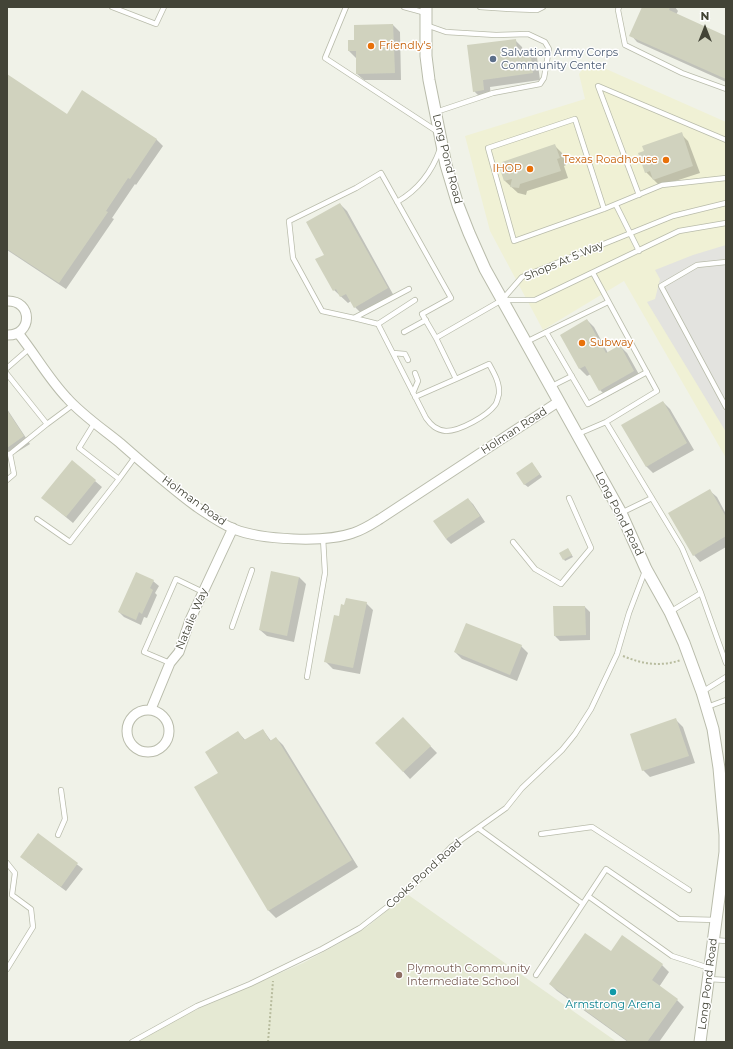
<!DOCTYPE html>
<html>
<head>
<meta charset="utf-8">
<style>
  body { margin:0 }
  #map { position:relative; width:733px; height:1049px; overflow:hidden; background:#f0f2e8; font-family:Montserrat,sans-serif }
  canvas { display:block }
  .frame { position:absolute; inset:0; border:8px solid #434437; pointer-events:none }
  .north { position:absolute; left:685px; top:8px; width:40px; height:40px; -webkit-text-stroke:3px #fff; paint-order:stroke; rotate:0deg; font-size:11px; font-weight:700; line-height:16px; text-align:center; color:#434437 }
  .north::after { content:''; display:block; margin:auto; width:14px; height:18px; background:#434437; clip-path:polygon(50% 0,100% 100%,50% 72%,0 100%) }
</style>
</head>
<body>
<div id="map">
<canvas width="733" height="1049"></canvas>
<div class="frame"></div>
<div class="north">N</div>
</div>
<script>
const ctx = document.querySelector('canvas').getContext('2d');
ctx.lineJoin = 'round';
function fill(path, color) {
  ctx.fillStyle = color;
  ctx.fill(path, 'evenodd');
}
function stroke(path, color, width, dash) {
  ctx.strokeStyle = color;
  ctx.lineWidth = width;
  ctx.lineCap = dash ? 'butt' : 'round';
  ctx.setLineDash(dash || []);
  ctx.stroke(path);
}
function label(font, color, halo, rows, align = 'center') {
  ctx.font = font + ' Montserrat,sans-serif';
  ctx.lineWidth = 3;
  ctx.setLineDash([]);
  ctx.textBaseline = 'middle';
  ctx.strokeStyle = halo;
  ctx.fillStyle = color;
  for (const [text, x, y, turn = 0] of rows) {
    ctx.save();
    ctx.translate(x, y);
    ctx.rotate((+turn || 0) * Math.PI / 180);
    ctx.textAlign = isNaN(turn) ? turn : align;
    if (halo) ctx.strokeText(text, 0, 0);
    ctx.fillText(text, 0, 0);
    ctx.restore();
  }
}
fill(new Path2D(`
  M588,61L726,122V458L624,281L543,330L490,231L465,136L585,99L579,74Z`), '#f0f1d5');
fill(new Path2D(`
  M407,894L617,1042H137L175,1019L303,963L338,944L367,927Z`), '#e5e9d3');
fill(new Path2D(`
  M726,245V432L647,302L655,299L660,279L655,270L693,255Z`), '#e3e3df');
fill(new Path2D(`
  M643,7H675L678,11L676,15L726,37V82L637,42L631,35Z
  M393,25L400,32L401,80H364L357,74L356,58L349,51V41H355Z
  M515,40L522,47L523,51L530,50L537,57L540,80L490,87L491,97L481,98L474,91Z
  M7,76L67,115L156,139L163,146L136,185L135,184L112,218L114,219L66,289L7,250Z
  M681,134L688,141L700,173L660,186L646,172Z
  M555,146L562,153L566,165L564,166L568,178L527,191L526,195L518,193L505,181L504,166Z
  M340,204L347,211L394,296L362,314L355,307L351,301L348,303L334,290L325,255Z
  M587,320L594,327L608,353L620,346L627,353L641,378L607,397L600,390L591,374L587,376L580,369L561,335Z
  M663,402L670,409L694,450L653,473L646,466Z
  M7,409L30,444L11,456L7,452Z
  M532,463L542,477L528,487L524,484Z
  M95,481L102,487L73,523L50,504Z
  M710,491L717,497L726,514V547L700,562L694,555Z
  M468,499L473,504L485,522L451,544L446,539Z
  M568,549L573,557L565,561L561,554Z
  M299,577L306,584L294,642L267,636L260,630Z
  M153,581L159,586L155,593L157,595L147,618L144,617L141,625L124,617L119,612Z
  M366,603L373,610L360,674L333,669L326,662Z
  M585,607L590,612V640L560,641L555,636Z
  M521,646L528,653L517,681L462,659L455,652Z
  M676,720L683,727L695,763L650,777L643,770Z
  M410,725L437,753L410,779L377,743Z
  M263,730L271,741L276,738L283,745L358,867L276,918L269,911L196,787L219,773L238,732L246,741Z
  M38,834L83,869L66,891L27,862Z
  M623,937L662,965L669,972L659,987L677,1000L684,1007L659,1042H628L557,991L550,984L611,953Z`), '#0003');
fill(new Path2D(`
  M642,7H670L669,10L726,36V79L629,36Z
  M393,24L395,73L356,74V51H348V40H354V25Z
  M516,39L517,51L530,49L533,73L483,80L484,90L473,92L467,45Z
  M7,74L67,114L82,90L157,139L130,179L128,178L106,211L108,212L59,283L7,249Z
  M682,132L693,166L653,180L650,171L645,173L638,153L644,151L642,146Z
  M555,144L560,158L557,159L561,171L520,184L519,188L510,187L512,179L504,181L499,166L503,165L502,162Z
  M340,203L388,288L354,308L346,294L340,297L336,289L333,291L315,259L324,255L306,222Z
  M587,319L606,353L620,345L634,371L599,391L585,366L579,369L560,335Z
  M663,401L687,443L646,467L621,425Z
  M7,410L24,436L7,448Z
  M72,460L96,480L66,517L41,498Z
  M532,462L540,474L524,485L516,473Z
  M710,489L726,517V536L693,556L668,513Z
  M468,498L480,516L446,539L433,521Z
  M568,548L572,555L563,560L559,553Z
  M271,571L299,577L287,636L259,630Z
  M136,572L154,580L150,588L153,590L142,614L139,612L136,620L118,612Z
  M346,598L367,602L353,668L324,662L334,615L339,616L341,604L344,605Z
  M553,606H585L586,635L554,636Z
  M466,623L522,645L510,675L454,652Z
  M403,717L431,746L403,772L375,743Z
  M676,718L689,756L642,771L630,734Z
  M263,729L270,741L276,737L352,860L268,911L194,787L218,773L205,752L238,731L244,740Z
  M38,833L78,863L61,887L20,857Z
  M585,933L611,951L622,935L663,964L652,980L678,999L647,1042H629L549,984Z`), '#d0d2be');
const service = new Path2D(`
  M112,7L156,24L164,7
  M346,7L325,58L438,132
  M404,7L426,13
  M480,7L510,9L513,7
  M619,7L618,10L625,45L682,73L726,89
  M510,9L537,10L543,7
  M426,25L446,32L496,35L528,34L545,42L549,49L544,78L540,84L493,93L436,112
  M639,195L598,86L726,140
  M397,202C418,190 432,172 440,149
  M616,205L639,251
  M604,209L575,119L488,148L514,241L604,209L662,185L726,178
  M726,262L697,265L661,286L726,407
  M409,289L354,318L322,311L293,258L289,221L356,188L381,173L451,298L422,314L436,338L502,300L522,277L673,216L726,203
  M415,300L378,324L426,418C431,425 436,430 446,431C460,431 487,416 495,405C497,403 498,397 499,394C500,383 494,373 489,364L456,379L436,338
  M504,300H535L679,231L726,223
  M354,318L378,324
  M404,332L426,320
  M546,332L588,404L647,372
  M526,342L608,302
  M393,353L405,354L408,360
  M7,368L30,348
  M7,374L47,424L74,404
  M552,386L572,376
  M413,393L418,381L415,373
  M415,397L456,379
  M95,422L79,448L119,479L135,457
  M606,422L682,548L701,593L670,612
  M578,434L606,422L657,391L593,273
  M7,454H10L47,424
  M7,480L14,474L10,454
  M621,513L652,498
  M37,519L70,542L119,479
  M513,542L535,569L561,584L591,548L569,498
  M701,593L726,663
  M232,627L252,570
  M170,663L144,652L176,579L203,592
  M307,677L325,573L323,538
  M702,692L726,677
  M707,707L726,700
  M478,828L583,904
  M541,834L592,827L689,890
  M58,835L65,819L61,790
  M7,863L15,873L12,895L31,909L33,927L7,969
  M588,896L672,956L709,968
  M714,940L726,941
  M536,975L606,869L679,919L717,920
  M708,979L726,980
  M132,1042L197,1006L250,984L322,949L360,928L400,897L430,869L451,847L506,808L522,788L562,750L575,734L591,709L617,654L629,613L645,571`);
const minor = new Path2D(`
  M7,301C33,300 33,336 7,335
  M18,333C35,354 48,378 67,398C81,414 104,430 120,443C145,465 170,487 197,507C209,515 220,523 234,529C261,540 325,543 353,533C363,530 372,524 380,519L558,402
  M151,709L170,663L179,652L190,620L233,528
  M127 731a21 21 0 1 1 42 0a21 21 0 1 1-42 0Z`);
const tertiary = new Path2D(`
  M426,7V56L429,80L446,165L458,205L469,233L485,269L621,513L646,569L670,612L684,643L702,692L713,729L719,768L725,835V852L700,1042`);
stroke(service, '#b9bcab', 6);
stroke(minor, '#b9bcab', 11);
stroke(tertiary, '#b9bcab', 13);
stroke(new Path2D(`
  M623,656C642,664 661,667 681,660
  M268,1042L273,981`), '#b8bc9e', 2, [2, 2]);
stroke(service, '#fff', 4.5);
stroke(minor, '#fff', 9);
stroke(tertiary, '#fff', 11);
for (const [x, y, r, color] of [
  [371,46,4,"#e8710a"],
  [493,59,4,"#5c6f8a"],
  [666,160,4,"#e8710a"],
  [530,169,4,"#e8710a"],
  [582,343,4,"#e8710a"],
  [399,975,4,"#8d6e63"],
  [613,992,4,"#0f9aa8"]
]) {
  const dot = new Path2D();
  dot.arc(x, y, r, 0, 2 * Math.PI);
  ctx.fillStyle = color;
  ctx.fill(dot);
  stroke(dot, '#fff', 1.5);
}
label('11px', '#c56008', '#fff', [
  ["Friendly's",379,46],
  ["Texas Roadhouse",658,160,"right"],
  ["IHOP",522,169,"right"],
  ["Subway",590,343]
], 'left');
label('11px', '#4e5e75', '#fff', [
  ["Salvation Army Corps",501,53],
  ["Community Center",501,66]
], 'left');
label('11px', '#434437', '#fff', [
  ["Long Pond Road",447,159,76],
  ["Shops At 5 Way",564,261,-23],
  ["Holman Road",514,431,-33],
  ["Holman Road",194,501,36],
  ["Long Pond Road",619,514,63],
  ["Natalie Way",192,619,-67],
  ["Cooks Pond Road",424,874,-42],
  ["Long Pond Road",708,984,-83]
]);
label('11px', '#785e54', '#fff', [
  ["Plymouth Community",407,969],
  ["Intermediate School",407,982]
], 'left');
label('11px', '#0d838f', '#fff', [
  ["Armstrong Arena",613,1005]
]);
</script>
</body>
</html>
